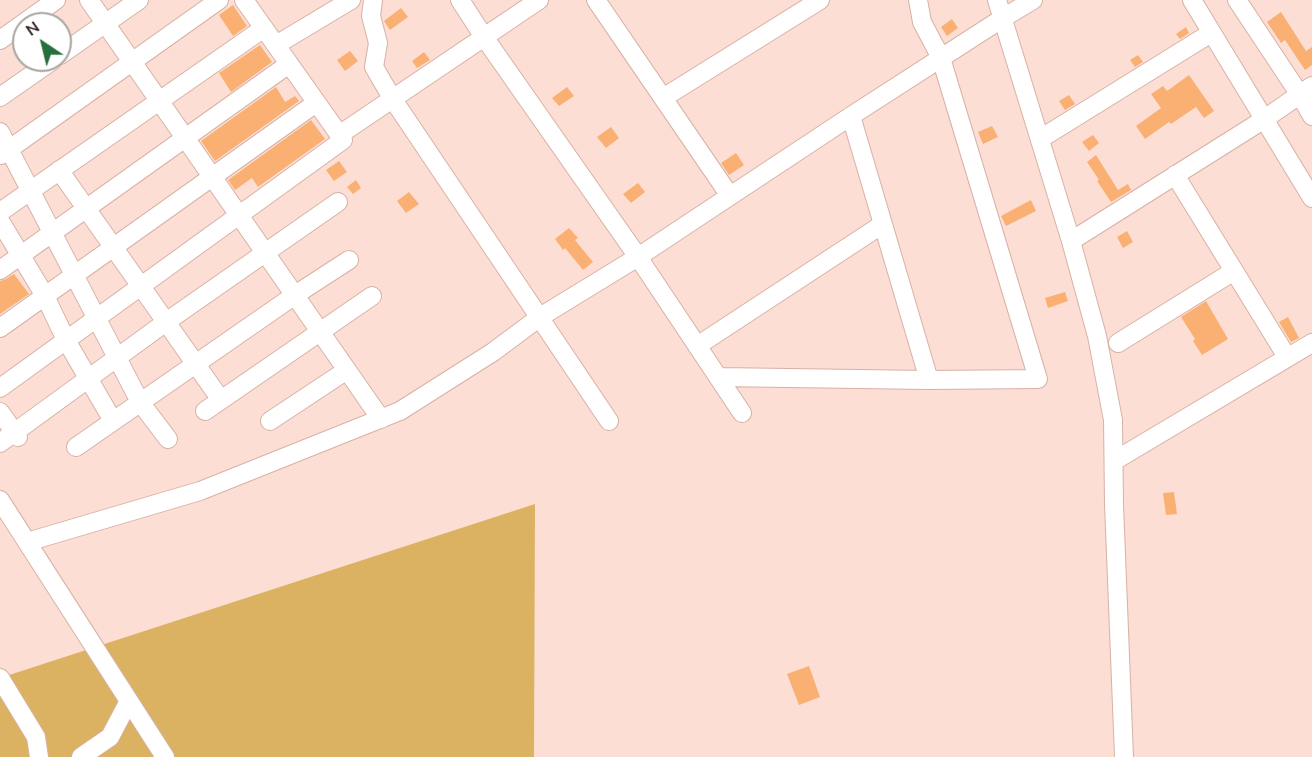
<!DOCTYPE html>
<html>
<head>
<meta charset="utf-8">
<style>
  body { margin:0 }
  #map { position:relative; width:1312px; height:757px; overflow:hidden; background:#fdded4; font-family:"Nunito Sans",sans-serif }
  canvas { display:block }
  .north { position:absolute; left:12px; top:12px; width:60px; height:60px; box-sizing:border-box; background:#fff; border:2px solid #a9a4a2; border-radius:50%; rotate:325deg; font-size:16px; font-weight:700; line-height:24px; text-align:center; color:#291b17 }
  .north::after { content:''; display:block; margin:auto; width:21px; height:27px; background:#266f3d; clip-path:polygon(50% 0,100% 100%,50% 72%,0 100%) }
</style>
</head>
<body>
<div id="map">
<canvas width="1312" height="757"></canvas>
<div class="north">N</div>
</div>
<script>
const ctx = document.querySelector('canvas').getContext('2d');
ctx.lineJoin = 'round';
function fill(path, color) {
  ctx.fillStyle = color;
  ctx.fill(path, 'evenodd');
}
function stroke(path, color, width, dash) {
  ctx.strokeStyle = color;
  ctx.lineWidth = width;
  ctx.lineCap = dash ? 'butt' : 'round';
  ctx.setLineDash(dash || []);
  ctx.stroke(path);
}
fill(new Path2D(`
  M535,504L534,757H0V678Z`), '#dab262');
fill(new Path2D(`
  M233,5L247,26L233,36L219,15Z
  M401,8L408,17L390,30L384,21Z
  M1281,12L1306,51L1312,47V65L1305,70L1285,40L1281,43L1267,22Z
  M952,19L958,28L947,36L941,27Z
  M1186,27L1189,33L1180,39L1176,34Z
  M260,45L272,62L231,92L219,73Z
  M350,51L358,61L345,71L337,60Z
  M424,52L430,60L417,68L412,61Z
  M1138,55L1143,62L1135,67L1130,60Z
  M1189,75L1214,111L1204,118L1196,107L1171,124L1169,122L1145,139L1136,126L1161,108L1151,94L1163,86L1167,91Z
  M276,87L285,102L295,96L299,101L215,161L201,141Z
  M567,87L574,96L559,106L552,98Z
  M1069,95L1075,104L1065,110L1059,101Z
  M311,120L325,139L258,187L252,178L235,190L228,180Z
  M992,126L998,137L983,144L978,132Z
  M611,127L619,138L606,148L597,137Z
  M1093,135L1099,143L1089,151L1082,142Z
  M736,153L744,165L729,175L721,163Z
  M1096,155L1118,190L1128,184L1131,190L1111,202L1097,181L1099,180L1087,162Z
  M339,161L347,172L334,181L326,170Z
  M356,180L361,188L353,194L347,187Z
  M638,183L645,192L631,203L623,194Z
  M409,192L419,204L406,213L397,201Z
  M1031,200L1036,211L1006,226L1001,216Z
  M569,228L578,238L575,240L593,262L583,270L565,248L563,250L555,239Z
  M1127,231L1133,242L1123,248L1117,237Z
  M14,274L29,294L0,314V281L6,279Z
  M1065,292L1068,301L1048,308L1045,298Z
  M1206,301L1228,339L1202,355L1193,341L1195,339L1181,317Z
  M1288,317L1299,338L1291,342L1279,322Z
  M1174,492L1177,514L1166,515L1163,493Z
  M809,666L820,697L799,705L787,674Z`), '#f9b072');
const minor = new Path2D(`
  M89,0L381,419
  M373,0L371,16L378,43L374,67L392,98L609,421
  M460,0L484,37L638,257L742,413
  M596,0L730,196
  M997,0L1071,241L1097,336L1113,420L1114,504L1124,757
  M1192,0L1312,198
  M1237,0L1300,95L1312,116
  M0,40L56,0
  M276,45L351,0
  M60,55L139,0
  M0,97L53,60
  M663,98L820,0
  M851,116L929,380
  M0,132L140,402L168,439
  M339,135L539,0
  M1040,139L1211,33
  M1,155L219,0
  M59,170L221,400
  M1175,175L1287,357
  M0,212L264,28
  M0,221L45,296L66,340L113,421
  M1071,241L1263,120L1312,86
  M0,270L289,64
  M0,328L316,103
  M1118,343L1234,271
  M697,346L883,224
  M718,377L929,380L1038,379L941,58L922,22L918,0
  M0,388L343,140L244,0
  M205,411L372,296
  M0,412L18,437
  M270,421L347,370
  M0,443L166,322L338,202
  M76,447L295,295L349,260
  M1114,461L1312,343
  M0,500L165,757
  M27,542L200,491L400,411L493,352L540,317L638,257L730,196L851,116L1003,18L1033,0
  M0,678L36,737L39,757
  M81,757L110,737L129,701`);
stroke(minor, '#d7b1a5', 20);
stroke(minor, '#fff', 18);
</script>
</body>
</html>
